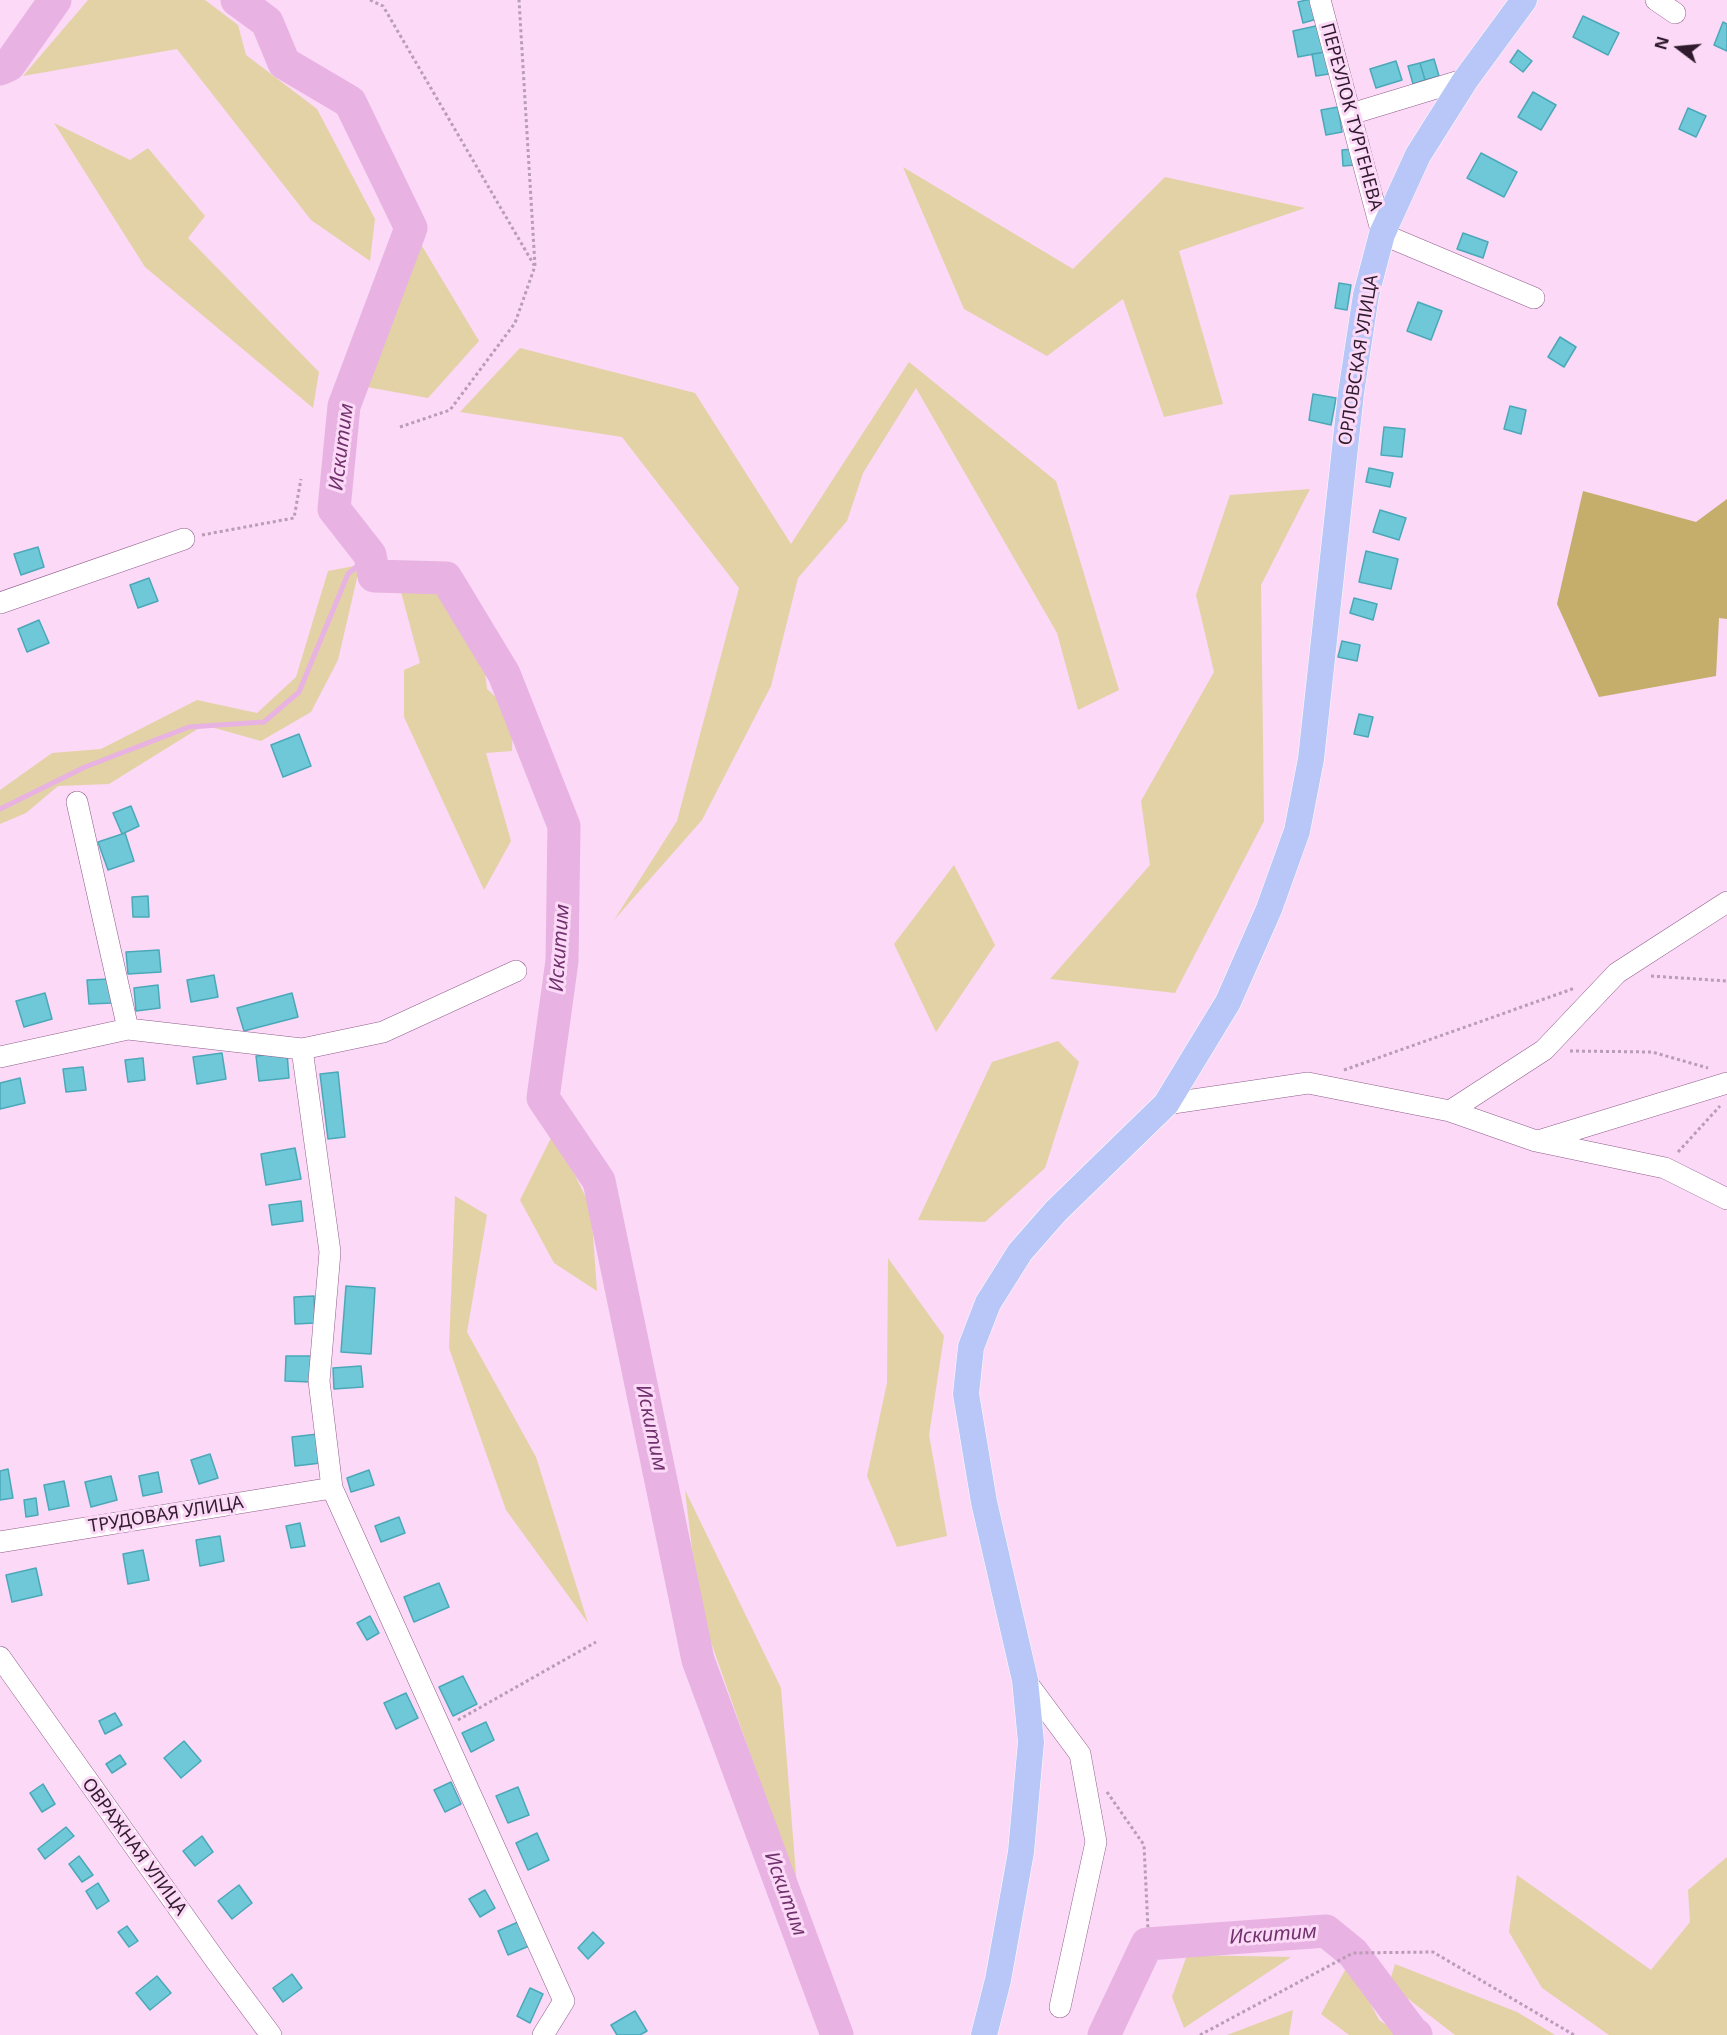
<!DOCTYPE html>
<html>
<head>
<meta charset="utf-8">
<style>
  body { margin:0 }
  #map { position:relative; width:1727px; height:2035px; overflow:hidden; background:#fbd9f7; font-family:"Noto Sans",sans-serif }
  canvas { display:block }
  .north { position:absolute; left:1649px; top:18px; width:60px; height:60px; -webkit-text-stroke:4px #fbd9f7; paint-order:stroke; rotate:286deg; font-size:16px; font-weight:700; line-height:24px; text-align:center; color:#301b2e }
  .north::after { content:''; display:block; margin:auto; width:21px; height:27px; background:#301b2e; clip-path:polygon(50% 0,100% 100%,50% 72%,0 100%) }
</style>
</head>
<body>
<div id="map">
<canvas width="1727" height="2035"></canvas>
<div class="north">N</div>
</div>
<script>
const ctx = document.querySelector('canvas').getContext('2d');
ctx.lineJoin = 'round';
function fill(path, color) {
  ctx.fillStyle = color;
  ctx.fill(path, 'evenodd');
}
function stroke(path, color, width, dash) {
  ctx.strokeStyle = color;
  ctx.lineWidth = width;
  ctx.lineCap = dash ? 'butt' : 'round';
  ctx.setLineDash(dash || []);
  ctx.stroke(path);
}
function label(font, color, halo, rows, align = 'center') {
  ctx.font = font + ' "Noto Sans",sans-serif';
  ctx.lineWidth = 6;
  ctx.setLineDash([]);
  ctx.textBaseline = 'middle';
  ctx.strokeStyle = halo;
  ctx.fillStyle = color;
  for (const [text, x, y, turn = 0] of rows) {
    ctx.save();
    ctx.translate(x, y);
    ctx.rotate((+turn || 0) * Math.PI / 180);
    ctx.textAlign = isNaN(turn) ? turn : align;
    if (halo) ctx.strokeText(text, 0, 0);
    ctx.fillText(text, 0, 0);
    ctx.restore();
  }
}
fill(new Path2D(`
  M88,0H205L238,25L246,55L317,109L375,219L370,261L311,220L177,49L23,76Z
  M54,123L130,160L148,148L205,216L188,238L319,372L313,408L145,267Z
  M903,167L1073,269L1165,177L1305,208L1179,251L1223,404L1164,417L1123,299L1047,356L964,309Z
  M419,241L479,341L428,398L361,386Z
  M520,348L695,393L791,544L909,362L1056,481L1119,690L1078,710L1057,633L916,388L863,473L847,521L798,578L771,686L702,820L614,920L677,821L739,588L622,437L460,412Z
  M1310,489L1261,585L1264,821L1175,993L1050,979L1150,865L1141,801L1214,672L1196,595L1230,495Z
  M360,565L338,660L311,712L261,741L204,725L109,784L58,786L26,813L0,824V790L52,753L101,749L197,700L257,713L296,677L328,571Z
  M400,588L441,592L483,655L487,689L513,713L512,751L486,753L511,841L484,890L404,717V670L420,663Z
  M954,865L995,945L936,1032L894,944Z
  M1058,1041L1079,1062L1045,1168L985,1222L918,1220L992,1062Z
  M554,1132L591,1208L597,1291L554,1263L520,1200Z
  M455,1196L487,1215L467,1332L536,1457L588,1623L506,1510L449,1348Z
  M888,1258L944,1336L929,1435L947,1536L897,1547L867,1476L887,1383Z
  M685,1490L781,1688L797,1887L699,1608Z
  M1727,1857V2035H1609L1542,1988L1509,1932L1517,1875L1651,1970L1690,1922L1688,1890Z
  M1187,1955L1291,1957L1184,2028L1172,1997Z
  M1349,1963L1379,2020L1401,2035H1349L1321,2014Z
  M1395,1964L1517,2012L1555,2035H1455L1389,1984Z
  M1293,2010L1289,2035H1227Z`), '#e3d2a5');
fill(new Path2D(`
  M1583,491L1696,522L1727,499V619L1719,618L1716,676L1599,697L1557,604Z`), '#c5ad6c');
stroke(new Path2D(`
  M0,809L85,767L189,727L264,722L299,692L348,574L370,555`), '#e8b2e2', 5);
stroke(new Path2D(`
  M237,0L267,22L284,63L350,102L411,228L344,406L334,509L370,555L374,576L446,578L504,674L564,826L562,961L543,1098L599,1181L698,1660L837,2035
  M0,69L9,65L55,0
  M1104,2035L1147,1944L1326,1931L1353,1953L1412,2032L1416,2035`), '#e8b2e2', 33);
const building = new Path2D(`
  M1306,0H1312L1317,19L1303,23L1298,2Z
  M1583,16L1619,33L1608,55L1573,37Z
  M1723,22L1727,24V51L1714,45Z
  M1325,24L1330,51L1298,57L1293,31Z
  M1518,50L1532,61L1523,72L1510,62Z
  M1325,52L1329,74L1316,76L1312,54Z
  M1434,59L1439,76L1425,80L1420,63Z
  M1396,61L1402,80L1376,88L1370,69Z
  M1420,63L1425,80L1413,84L1408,66Z
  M1533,92L1556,105L1541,130L1518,117Z
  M1338,107L1342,132L1326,135L1321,110Z
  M1688,108L1706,116L1696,137L1679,129Z
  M1353,149L1355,165L1343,166L1342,150Z
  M1481,153L1517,172L1504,197L1467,178Z
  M1463,233L1488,242L1483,258L1457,249Z
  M1339,283L1351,285L1347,310L1335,308Z
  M1418,302L1442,311L1431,340L1407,331Z
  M1560,337L1576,347L1564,367L1548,357Z
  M1313,394L1336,398L1331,425L1309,420Z
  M1510,406L1526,410L1521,434L1504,429Z
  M1384,427L1405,429L1402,457L1381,455Z
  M1369,468L1393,473L1390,487L1366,482Z
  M1380,510L1406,518L1399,540L1373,532Z
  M38,547L44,567L21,575L14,554Z
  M1366,551L1398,559L1391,589L1359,582Z
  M149,578L158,601L138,608L130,585Z
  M1354,598L1377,604L1373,620L1350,613Z
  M39,620L49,643L27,652L18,629Z
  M1342,641L1360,645L1357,661L1338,657Z
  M1359,714L1373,717L1368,737L1354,734Z
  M299,734L311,766L283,777L271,745Z
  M131,806L139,826L122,834L113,813Z
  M125,833L134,861L108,870L98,842Z
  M148,896L149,917H133L132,897Z
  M159,950L161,972L128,974L126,952Z
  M214,975L218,997L191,1002L187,980Z
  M111,979L112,1003L89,1004L87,980Z
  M158,985L160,1008L136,1011L134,988Z
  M45,993L52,1019L24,1027L16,1001Z
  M292,993L298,1017L244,1031L237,1008Z
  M222,1053L226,1079L197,1084L193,1057Z
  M287,1053L289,1078L259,1081L256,1056Z
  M143,1058L145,1080L128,1082L125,1060Z
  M83,1067L86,1090L66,1092L63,1069Z
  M338,1072L345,1137L328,1139L320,1074Z
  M20,1078L25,1103L0,1109V1083Z
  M295,1148L301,1179L266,1185L261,1154Z
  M301,1201L303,1221L272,1225L269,1205Z
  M346,1286L375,1288L371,1354L341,1352Z
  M314,1296L315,1323L295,1324L294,1297Z
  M286,1356H312L311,1382L285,1381Z
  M361,1366L363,1387L334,1389L333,1368Z
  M318,1434L321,1463L295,1466L292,1437Z
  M210,1454L218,1478L199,1484L191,1460Z
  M8,1469L13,1498L0,1500V1471Z
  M369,1470L374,1485L351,1492L347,1478Z
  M158,1472L162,1492L143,1496L139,1476Z
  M111,1476L117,1500L91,1507L85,1482Z
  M64,1481L69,1506L49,1510L44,1485Z
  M36,1498L38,1515L26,1517L24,1500Z
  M399,1517L405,1533L381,1542L375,1526Z
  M300,1523L305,1546L291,1548L286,1526Z
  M220,1536L224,1561L200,1566L196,1540Z
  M143,1550L149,1580L128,1584L123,1554Z
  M36,1568L42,1595L12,1602L6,1575Z
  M439,1583L449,1607L414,1622L404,1597Z
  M370,1616L379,1633L367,1640L357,1623Z
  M463,1676L477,1704L453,1716L439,1687Z
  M406,1693L418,1718L396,1729L384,1703Z
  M115,1713L122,1725L105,1734L99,1721Z
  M486,1722L494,1740L471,1752L462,1733Z
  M184,1741L201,1761L181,1778L164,1758Z
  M120,1755L126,1764L112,1773L106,1764Z
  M451,1782L461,1804L445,1812L434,1790Z
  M43,1784L55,1804L42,1812L30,1793Z
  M518,1787L529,1815L508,1823L496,1796Z
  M66,1827L74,1836L45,1859L38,1849Z
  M537,1833L549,1860L528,1870L516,1843Z
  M202,1836L213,1852L195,1866L183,1851Z
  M79,1856L93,1875L82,1882L69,1864Z
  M98,1883L109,1901L97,1909L86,1891Z
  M239,1885L252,1903L232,1919L218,1901Z
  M485,1890L495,1908L480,1917L469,1899Z
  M518,1922L529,1946L508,1955L498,1931Z
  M127,1926L138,1941L129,1947L118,1932Z
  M593,1932L604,1943L588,1959L578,1948Z
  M292,1974L302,1988L283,2002L273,1988Z
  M157,1976L171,1993L150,2010L136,1993Z
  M530,1988L543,1994L530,2023L517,2016Z
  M635,2011L647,2031L640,2035H617L611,2025Z`);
fill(building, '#6fc8d8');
stroke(building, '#4ba8b8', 1.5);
const minor = new Path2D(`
  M1320,0L1382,234L1534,298
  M1656,0L1675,13
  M1351,114L1466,79
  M0,603L184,539
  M77,802L128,1029
  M302,1049L383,1032L516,971
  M0,1057L128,1029L302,1049L330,1252L319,1381L332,1488L564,2001L543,2035
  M1166,1104L1308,1083L1450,1111L1536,1141L1665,1168L1727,1199
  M1450,1111L1544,1050L1617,973L1727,902
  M1538,1141L1727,1083
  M0,1542L332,1488
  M0,1657L216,1961L271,2035
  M1025,1680L1080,1754L1096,1842L1060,2007`);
const major = new Path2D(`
  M984,2035L998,1980L1021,1852L1031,1742L1025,1680L984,1502L966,1394L971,1347L988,1303L1020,1252L1056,1211L1166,1104L1228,1002L1269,909L1297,831L1311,759L1351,393L1366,295L1382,234L1418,155L1466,79L1524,0`);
stroke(minor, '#905e8b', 22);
stroke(major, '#fff', 27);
stroke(new Path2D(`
  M370,0L383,6L534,265
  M400,427L450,410L515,323L535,266L519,0
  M202,535L294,518L301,479
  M1651,976L1727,981
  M1570,1051L1652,1052L1708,1068
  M1344,1070L1575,988
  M1678,1152L1720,1106
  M458,1720L596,1642
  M1107,1792L1144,1845L1148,1929
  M1200,2035L1353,1953L1433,1952L1574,2035`), '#b99cb6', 3, [3, 3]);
stroke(minor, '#fff', 21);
stroke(major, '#b8c7f7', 26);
label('18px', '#301b2e', '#fbd9f7', [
  ["ПЕРЕУЛОК ТУРГЕНЕВА",1351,117,75],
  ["ОРЛОВСКАЯ УЛИЦА",1359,360,-81],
  ["ТРУДОВАЯ УЛИЦА",166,1515,-9],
  ["ОВРАЖНАЯ УЛИЦА",134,1847,54]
]);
label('italic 20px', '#70316c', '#fbd9f7', [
  ["Искитим",342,447,-83],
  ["Искитим",560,948,-86],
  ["Искитим",651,1428,78],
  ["Искитим",785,1894,70],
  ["Искитим",1273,1935,-4]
]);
</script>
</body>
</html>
